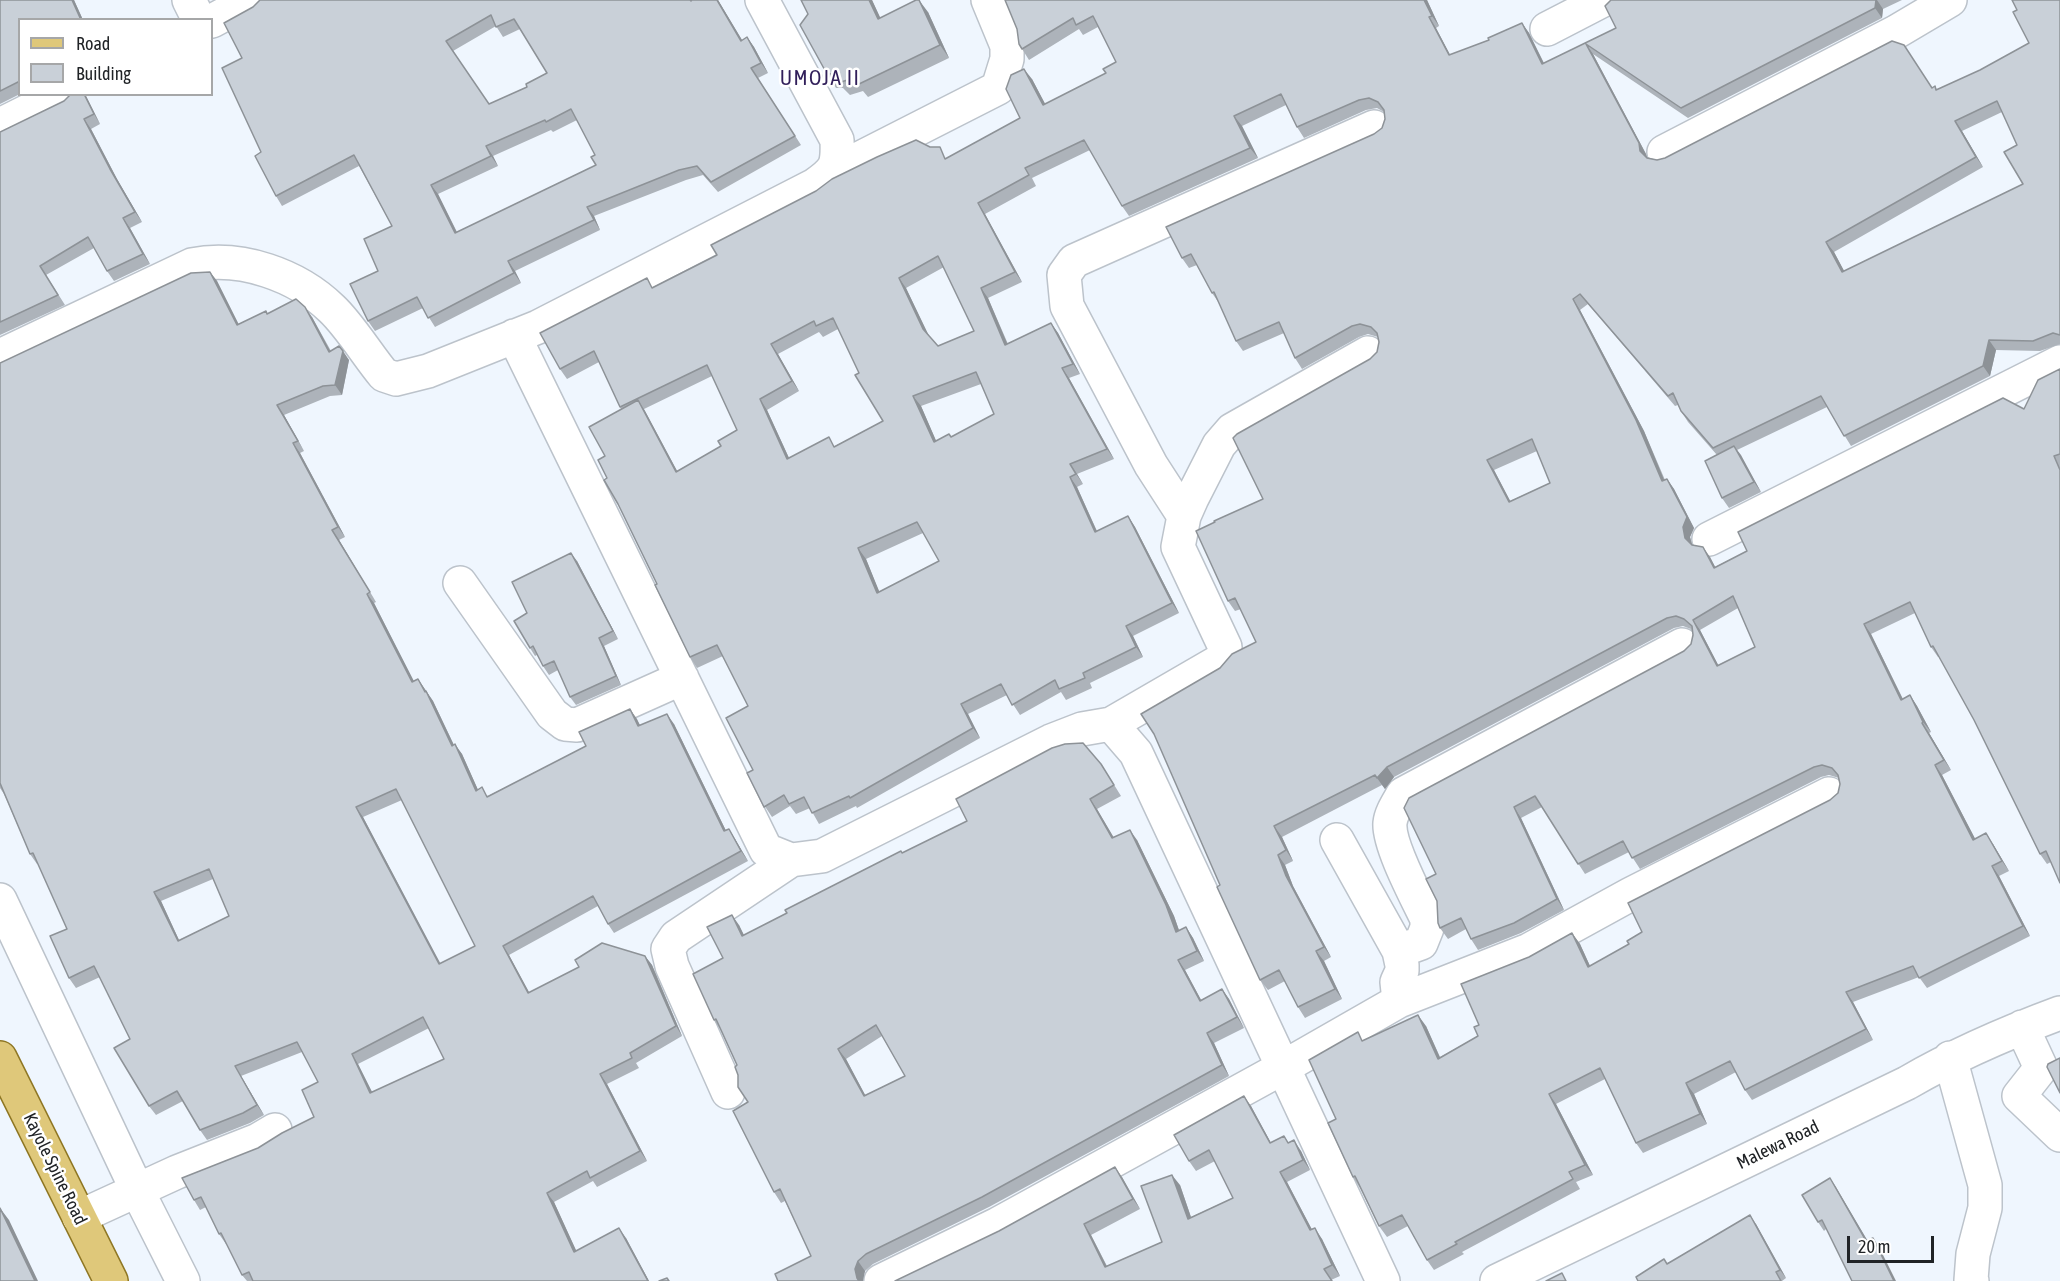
<!DOCTYPE html>
<html>
<head>
<meta charset="utf-8">
<style>
  body { margin:0 }
  #map { position:relative; width:2060px; height:1281px; overflow:hidden; background:#eff6fe; font-family:"Asap Condensed",sans-serif }
  canvas { display:block }
  .legend { position:absolute; left:18px; top:18px; width:195px; height:78px; box-sizing:border-box; background:#fff; border:2px solid #a6a7a8; margin:0; padding:8px 10px; list-style:none; font-size:18px; color:#202326 }
  .legend li { display:flex; align-items:center; gap:12px; height:30px }
  .legend b { width:30px; border:2px solid #a6a7a8 }
  .scale { position:absolute; left:1847px; top:1236px; width:87px; height:27px; box-sizing:border-box; border:3px solid #202326; border-top:0; padding-left:8px; font-size:18px; line-height:21px; white-space:nowrap; color:#202326; -webkit-text-stroke:4px #fff; paint-order:stroke }
</style>
</head>
<body>
<div id="map">
<canvas width="2060" height="1281"></canvas>
<ul class="legend">
<li><b style="height:8px;background:#dfc87a"></b>Road</li>
<li><b style="height:16px;background:#c9d0d8"></b>Building</li>
</ul>
<div class="scale">20 m</div>
</div>
<script>
const ctx = document.querySelector('canvas').getContext('2d');
ctx.lineJoin = 'round';
function stroke(path, color, width, dash) {
  ctx.strokeStyle = color;
  ctx.lineWidth = width;
  ctx.lineCap = dash ? 'butt' : 'round';
  ctx.setLineDash(dash || []);
  ctx.stroke(path);
}
function fill(path, color) {
  ctx.fillStyle = color;
  ctx.fill(path, 'evenodd');
}
function label(font, color, halo, rows, align = 'center') {
  ctx.font = font + ' "Asap Condensed",sans-serif';
  ctx.lineWidth = 5;
  ctx.setLineDash([]);
  ctx.textBaseline = 'middle';
  ctx.strokeStyle = halo;
  ctx.fillStyle = color;
  for (const [text, x, y, turn = 0] of rows) {
    ctx.save();
    ctx.translate(x, y);
    ctx.rotate((+turn || 0) * Math.PI / 180);
    ctx.textAlign = isNaN(turn) ? turn : align;
    if (halo) ctx.strokeText(text, 0, 0);
    ctx.fillText(text, 0, 0);
    ctx.restore();
  }
}
const minor = new Path2D(`
  M189,0L199,20
  M212,21L251,0
  M1547,29L1603,0
  M0,125L62,94
  M1664,152L1896,32L1950,0
  M831,173L998,88L1007,59V46L988,0
  M514,336L766,850L791,860L822,856L1051,741L1082,729L1111,724L1218,662L1224,656L1225,647L1178,547L1184,516L1192,498L1219,445L1232,430L1368,353
  M0,356L192,265C241,255 297,275 332,309C350,326 368,356 384,375L396,379L428,371L538,327L815,185C836,170 838,166 837,140L762,0
  M1184,516L1151,465L1067,306L1064,275L1074,261L1374,127
  M1709,539L2060,362
  M460,583L552,714L565,724L577,725L682,678
  M1111,724L1136,753L1383,1281
  M1337,840L1399,951L1402,965V971L1397,982L1399,1001
  M0,900L137,1190L183,1281
  M1399,951L1421,943L1427,928V919C1417,898 1388,844 1390,823C1391,813 1398,803 1403,794L1682,645
  M2022,1027L2041,1068L2019,1096L2060,1135
  M1950,1058L1985,1185V1208L1973,1254L1971,1280L1972,1281
  M728,1092L672,966L668,949L676,937L791,860
  M79,1217L177,1172L258,1140L275,1130
  M881,1281L998,1224L1282,1068L1399,1001L1529,950L1631,894L1829,794
  M1497,1281L1907,1083C1957,1054 2006,1033 2060,1013`);
const major = new Path2D(`
  M0,1058L111,1281`);
stroke(minor, '#bcc3cb', 36);
stroke(major, '#8e7623', 36);
stroke(minor, '#fff', 33);
stroke(major, '#dfc87a', 33);
fill(new Path2D(`
  M0,0H74L83,20H20V94L0,104Z
  M718,0L742,40L747,37L754,47L768,73L758,78L801,145L718,192L703,175L686,180L594,216L600,230L515,271L521,283L435,327L423,308L375,331L368,321L378,271L392,226L359,166L282,206L276,196L261,152L242,58L224,23ZM496,26L503,37L520,29L547,73L527,87L489,104L453,51ZM577,120L595,155L596,165L457,232L438,194L498,166L493,156L551,130L553,132Z
  M801,0H872L880,18L928,12L949,58L868,97L863,91L850,95L843,88H836L827,74L808,14Z
  M1005,0H1427L1439,26L1436,28L1450,55L1489,40L1522,23L1529,33L1544,63L1616,28L1611,0H1902L1883,9L1882,18L1688,118L1593,54L1646,154L1647,157L1657,160L1665,158L1904,45L1932,88L1935,86L1937,90L1980,70L2029,43L2060,0V344L2040,351L1996,350L1990,376L1851,446L1827,407L1737,450L1761,492L1729,508L1722,498L1717,455L1688,422L1681,411L1678,405L1675,406L1588,304L1580,310L1644,431L1665,480L1667,479L1674,489L1694,528L1690,537L1692,544L1710,557L1715,567L2024,409L2060,369V883L2051,862L2047,864L2040,854L1974,720L1939,657H1938L1931,647L1915,613L1871,634L1903,699L1910,695L1917,706L1931,732L1929,733L1951,770L1942,775L1975,839L1993,844L2009,871L1999,876L2030,936L1927,988L1919,977L1853,1002L1873,1040L1752,1100L1745,1090L1736,1072L1694,1094L1707,1124L1643,1153L1636,1143L1605,1079L1556,1104L1593,1175L1576,1182L1580,1189L1462,1252L1464,1254L1434,1270L1427,1260L1408,1226L1387,1237L1379,1226L1360,1188L1353,1177L1336,1119L1364,1040L1426,1026L1440,1057L1478,1036L1479,1025L1529,957L1572,933L1580,944L1590,966L1629,944L1642,932L1830,800L1838,793L1840,784L1839,778L1829,775L1821,777L1640,869L1629,852L1585,874L1542,807L1521,818L1564,910L1521,933L1478,950L1471,939L1466,929L1448,939L1440,928L1436,874L1691,644L1693,635L1691,629L1683,626L1674,628L1394,777L1385,789L1382,785L1282,837L1293,861L1285,865L1293,886L1331,957L1324,961L1342,999L1305,1018L1298,1007L1285,981L1268,990L1260,980L1220,885V668L1256,642L1241,609L1235,611L1228,601L1263,499L1370,359L1377,352L1379,342L1378,337L1368,334L1359,337L1302,369L1295,358L1284,333L1243,351L1236,341L1219,303L1212,293L1197,265L1189,268L1182,258L1374,134L1382,128L1385,119L1384,112L1377,108L1366,110L1304,138L1297,127L1286,105L1242,126L1258,158L1129,216L1122,206L1090,150L1032,178L1036,186L985,214L1022,282L988,298L1008,344L1051,323L1058,333L1080,374L1069,378L1114,459L1077,474L1083,484L1077,487L1097,531L1128,516L1135,527L1179,613L1133,636L1143,657L1090,683L1092,688L1066,700L1061,692L1020,715L1007,695L968,714L980,738L857,808L856,806L819,824L810,808L796,814L790,806L772,817L760,799L753,770L748,706L723,656L697,668L690,657L657,584L607,478L605,456L621,409L599,362L567,379L560,369L653,288L947,158L1020,118L1032,79L1045,104L1106,73L1116,62L1098,27L1083,35L1079,29L1029,60L1019,44L1017,29ZM2002,112L2017,145L2023,184L1844,271L1834,252L1983,167L1962,131ZM944,267L974,331L938,346L928,335L906,288ZM838,329L883,421L835,446L789,458L767,410L799,391L778,354L819,332L823,337ZM712,376L737,430L721,446L677,471L644,409ZM981,384L994,414L951,437L936,441L921,406ZM1537,451L1550,483L1510,501L1494,470ZM923,533L939,561L879,592L866,559ZM1738,608L1755,647L1718,665L1700,630Z
  M71,94H85L100,124L91,129L117,179L142,222L130,228L150,264L114,281L107,271L94,248L46,275L65,305L0,335V132L64,101Z
  M210,272L217,281L239,325L267,314L312,317L331,351L349,360L342,395L330,396L284,415L304,451L300,453L345,537L339,540L376,602L374,603L413,681L418,679L433,701L454,745L462,754L478,790L488,796L586,746L630,709L640,725L674,724L726,831L729,829L735,839L748,861L614,933L608,924L598,906L509,955L529,993L645,956L652,965L682,1036L636,1063L639,1068L607,1084L647,1161L597,1187L593,1181L554,1202L576,1251L626,1238L649,1281H247L242,1275L227,1244H226L219,1234L206,1207L200,1210L194,1200L258,1148L314,1117L318,1082L302,1052L241,1076L264,1115L250,1123L207,1140L200,1130L183,1101L156,1115L149,1106L130,1039L100,977L76,988L69,978L67,929L38,864H37L30,854L4,794L0,788V363ZM402,800L475,946L440,964L363,817ZM213,879L229,916L179,940L161,901ZM429,1028L444,1059L372,1092L358,1064Z
  M577,561L618,639L604,646L621,685L576,705L570,697L558,670L549,675L543,666L537,655L535,656L530,648L527,613Z
  M1108,775L1121,796L1097,809L1113,837L1137,840L1174,916L1179,930L1186,927L1193,938L1204,961L1185,970L1201,1000L1222,989L1229,999L1244,1028L1214,1043L1229,1076L989,1207L873,1264L865,1271L862,1279L811,1256L785,1201L781,1203L774,1192L737,1065L720,1029L714,1020L723,958L739,925L744,935L902,853ZM882,1036L905,1076L865,1095L846,1059Z
  M1251,1106L1271,1143L1284,1136L1289,1143L1301,1151L1310,1170L1287,1182L1312,1230L1322,1239L1340,1276L1331,1280L895,1281L1122,1177L1140,1209L1091,1235L1107,1266L1162,1242L1180,1185L1191,1217L1233,1198L1215,1161L1196,1171L1189,1161Z
  M1830,1178L1867,1240L1873,1238L1879,1247L1826,1229L1824,1231L1818,1222Z
  M1756,1224L1786,1278L1782,1281H1638L1667,1263Z`), '#adb3ba');
fill(new Path2D(`
  M72,0H74L83,20H81Z
  M717,0H718L748,50L741,41Z
  M869,0H872L887,32L878,19Z
  M919,0L928,12L949,58L940,45Z
  M1424,0H1427L1439,26L1432,16Z
  M1876,0H1877L1883,9L1882,18L1875,8Z
  M1429,17L1436,28L1456,66L1449,55Z
  M1522,23L1529,33L1549,74L1542,64Z
  M747,37L754,47L768,73L761,63Z
  M1586,44L1593,54L1646,154L1648,161L1640,151Z
  M1024,69L1032,79L1051,115L1043,105Z
  M84,94H85L100,124L94,114Z
  M1234,116L1242,126L1258,158L1250,148Z
  M84,119L91,129L117,179L142,222L135,212L110,169Z
  M1955,121L1962,131L1983,167L1976,157Z
  M486,146L493,156L498,166L491,156Z
  M431,185L438,194L462,243L455,233Z
  M978,203L985,214L1022,282L1015,272Z
  M587,207L594,216L600,230L594,220Z
  M123,218L130,228L150,264L143,254Z
  M1826,242L1834,252L1850,282L1842,272Z
  M508,261L515,271L521,283L514,273Z
  M210,272L217,281L244,335L237,325Z
  M899,278L906,288L931,340L923,329Z
  M981,288L988,298L1012,355L1005,345Z
  M1573,299L1580,310L1644,431L1669,492L1662,481Z
  M305,307L312,317L336,362L329,352Z
  M1051,323L1058,333L1080,374L1073,364Z
  M1989,340L1996,350L1990,376L1983,366Z
  M771,344L778,354L799,391L792,381Z
  M343,351L349,360L342,395L335,385Z
  M1062,368L1069,378L1114,459L1107,449Z
  M913,396L921,406L941,452L934,442Z
  M760,399L767,410L794,469L787,459Z
  M638,400L645,411L683,482L676,472Z
  M277,405L284,415L304,451L298,441Z
  M293,443L300,453L345,537L338,527Z
  M1734,446L1741,455L1761,492L1754,482Z
  M1487,460L1494,470L1516,512L1509,502Z
  M1070,464L1077,474L1083,484L1076,474Z
  M1070,477L1077,487L1102,543L1095,532Z
  M1667,479L1674,489L1694,528L1690,537L1693,548L1685,538Z
  M1128,516L1135,527L1179,613L1172,603Z
  M332,530L339,540L376,602L370,592Z
  M1703,547L1710,557L1721,578L1714,568Z
  M858,548L866,559L884,603L877,593Z
  M571,553L577,561L618,639L613,631Z
  M367,594L374,603L419,691L412,682Z
  M1693,620L1700,630L1724,676L1717,666Z
  M1864,624L1871,634L1908,710L1901,700Z
  M1126,626L1133,636L1143,657L1136,647Z
  M599,638L604,646L621,685L616,676Z
  M418,679L433,701L459,756L452,746Z
  M1910,695L1917,706L1931,732L1923,722Z
  M961,704L968,714L980,738L973,728Z
  M630,709L637,719L645,736L638,726Z
  M667,714L674,724L731,841L724,831Z
  M1922,723L1929,733L1951,770L1944,760Z
  M455,744L462,754L483,801L476,791Z
  M1935,765L1942,775L1981,850L1973,840Z
  M1387,767L1394,777L1385,789L1377,778Z
  M1090,799L1097,809L1120,848L1112,838Z
  M356,807L363,817L446,974L439,964Z
  M1514,807L1521,818L1564,910L1557,899Z
  M1274,826L1282,837L1293,861L1286,850Z
  M729,829L735,839L748,861L741,851Z
  M1130,830L1137,840L1174,916L1183,942L1176,932Z
  M1986,833L1993,844L2009,871L2002,861Z
  M1278,855L1285,865L1293,886L1331,957L1324,947L1286,876Z
  M1992,866L1999,876L2030,936L2023,926Z
  M154,892L161,901L184,951L178,941Z
  M732,915L739,925L749,946L742,936Z
  M1186,927L1193,938L1204,961L1197,951Z
  M1572,933L1580,944L1595,977L1588,967Z
  M503,946L509,955L535,1003L528,993Z
  M1316,951L1324,961L1342,999L1335,989Z
  M645,956L652,965L682,1036L676,1026Z
  M1178,960L1185,970L1207,1011L1200,1001Z
  M1222,989L1229,999L1244,1028L1237,1017Z
  M1846,992L1853,1002L1873,1040L1866,1029Z
  M1418,1015L1426,1026L1445,1069L1438,1059Z
  M1207,1033L1214,1043L1229,1076L1222,1065Z
  M838,1049L846,1059L871,1106L864,1096Z
  M352,1054L358,1064L377,1102L370,1093Z
  M235,1066L241,1076L264,1115L257,1105Z
  M600,1074L607,1084L647,1161L640,1151Z
  M1686,1083L1694,1094L1707,1124L1700,1114Z
  M1549,1094L1556,1104L1593,1175L1585,1165Z
  M1244,1096L1251,1106L1277,1154L1270,1143Z
  M1294,1140L1301,1151L1310,1170L1303,1160Z
  M1115,1167L1122,1177L1140,1209L1133,1199Z
  M1280,1172L1287,1182L1318,1241L1310,1230Z
  M1172,1175L1180,1185L1195,1229L1188,1219Z
  M1830,1178L1836,1187L1873,1250L1866,1241Z
  M547,1193L554,1202L581,1261L574,1252Z
  M0,1208L9,1220L38,1281H35Z
  M1750,1215L1756,1224L1786,1278L1780,1270Z
  M1084,1224L1091,1235L1112,1277L1105,1267Z
  M619,1228L626,1238L649,1281H648Z
  M1315,1228L1322,1239L1340,1276L1332,1265Z
  M1873,1238L1879,1247L1896,1281H1894Z
  M858,1261L865,1271L863,1281H859L857,1278L855,1269Z`), '#8d9297');
const building = new Path2D(`
  M0,0H72L81,20H20V81L0,91Z
  M260,0H690L691,1L692,0H717L741,41L747,37L761,63L751,68L795,136L711,182L697,166L679,170L587,207L594,220L508,261L514,273L428,318L417,297L368,321L350,284L378,271L364,239L392,226L354,155L276,196L255,156L261,152L222,68L242,58L224,23L253,7ZM491,15L496,27L514,19L547,73L526,84L527,87L489,104L446,41ZM571,109L595,155L591,157L596,165L455,233L431,185L491,156L486,146L545,120L546,122Z
  M801,0H869L878,19L916,0H919L940,45L859,84L854,78L841,82L834,74H827L800,25L808,14Z
  M1005,0H1424L1432,16L1429,17L1449,55L1489,40L1488,38L1522,23L1542,64L1616,28L1605,6L1611,0H1876L1875,8L1681,108L1586,44L1639,143L1640,151L1647,158L1657,160L1665,158L1892,41L1904,45L1932,88L1935,86L1936,90L1980,70L2029,43L2013,12L2017,10L2012,0H2060V335L2053,333L2033,341L1989,340L1983,366L1844,436L1821,396L1713,448L1681,411L1673,393L1668,396L1580,294L1573,299L1636,420L1662,481L1667,479L1687,517L1683,527L1685,538L1692,545L1703,547L1714,568L1747,551L1738,532L2003,398L2024,409L2038,380L2060,369V454L2054,456L2060,470V883L2046,851L2040,854L1974,720L1933,646L1931,647L1910,602L1864,624L1901,700L1910,695L1923,722L1922,723L1944,760L1935,765L1973,840L1986,833L2002,861L1992,866L2023,926L1919,978L1913,966L1846,992L1866,1029L1745,1090L1730,1061L1686,1083L1700,1114L1636,1143L1600,1068L1549,1094L1585,1165L1569,1172L1573,1179L1455,1242L1457,1244L1427,1260L1402,1215L1379,1226L1355,1176L1353,1177L1328,1123L1336,1119L1309,1060L1358,1032L1362,1041L1418,1015L1438,1059L1478,1036L1474,1027L1479,1025L1461,984L1529,957L1572,933L1588,967L1629,944L1627,941L1642,932L1628,903L1830,800L1838,793L1840,784L1838,775L1832,768L1822,765L1814,767L1632,858L1623,841L1578,864L1535,796L1514,807L1557,899L1514,923L1471,939L1461,918L1440,928L1438,923L1437,901L1426,879L1436,874L1404,808L1409,798L1684,651L1691,644L1693,635L1692,626L1684,619L1676,616L1667,618L1387,767L1377,778L1375,775L1274,826L1286,850L1278,855L1286,876L1324,947L1316,951L1335,989L1298,1007L1279,970L1260,980L1217,887L1220,885L1154,734L1141,714L1220,668L1232,654L1256,642L1235,598L1228,601L1196,531L1215,522L1214,521L1263,499L1233,438L1237,434L1370,359L1377,352L1379,342L1377,333L1371,327L1360,324L1352,326L1295,358L1279,322L1236,341L1214,292L1212,293L1191,254L1182,258L1166,227L1374,134L1382,128L1385,119L1384,110L1378,102L1369,98L1359,100L1297,127L1281,94L1234,116L1250,148L1122,206L1084,140L1025,168L1029,175L978,203L1015,272L981,288L1005,345L1051,323L1073,364L1062,368L1107,449L1070,464L1076,474L1070,477L1095,532L1128,516L1172,603L1126,626L1136,647L1083,673L1085,678L1059,689L1055,680L1012,705L1001,684L961,704L973,728L850,798L849,796L812,813L804,797L789,804L784,795L764,807L747,773L753,770L726,718L748,706L717,645L690,657L655,585L657,584L618,504L604,480L607,478L598,460L605,456L589,427L638,400L676,472L721,446L718,441L737,430L707,365L620,407L594,351L560,369L540,333L647,278L652,288L717,255L711,245L816,191L832,179L877,157L916,140L930,147H940L945,159L1020,118L1006,89L1011,75L1024,69L1043,105L1106,73L1103,69L1116,62L1093,16L1076,25L1073,18L1022,49L1019,44L1017,29ZM1997,101L2017,145L2004,152L2023,184L1842,272L1826,242L1976,157L1955,121ZM938,256L974,331L938,346L923,329L899,278ZM833,318L859,373L855,375L883,421L834,447L829,437L787,459L760,399L792,381L771,344L814,321L816,326ZM976,372L994,414L951,437L949,434L934,442L913,396ZM1532,439L1550,483L1509,502L1487,460ZM917,522L939,561L877,593L858,548ZM1733,596L1755,647L1717,666L1693,620Z
  M71,94H84L94,114L84,119L110,169L135,212L123,218L143,254L107,271L88,237L40,266L58,295L0,322V132L64,101Z
  M210,272L237,325L266,311L267,314L296,299L305,307L329,352L339,346L343,351L335,385L323,386L277,405L298,441L293,443L338,527L332,530L370,592L367,594L412,682L418,679L425,692L426,691L452,746L455,744L476,791L482,787L487,797L586,746L579,732L630,709L638,726L667,714L724,831L729,829L741,851L608,924L593,896L503,946L528,993L579,967L575,960L602,943L645,956L676,1026L630,1053L632,1058L600,1074L640,1151L590,1178L587,1171L547,1193L574,1252L619,1228L648,1281H253L249,1272L242,1275L221,1233L219,1234L201,1197L194,1200L182,1178L258,1148L282,1133L314,1117L302,1090L318,1082L297,1042L235,1066L257,1105L243,1113L200,1130L177,1091L149,1106L114,1048L130,1039L94,966L69,978L50,936L67,929L33,853L30,854L0,783V363L191,273ZM396,789L475,946L439,964L356,807ZM209,869L229,916L178,941L154,892ZM423,1017L444,1059L370,1093L352,1054Z
  M1734,446L1754,482L1722,498L1705,461Z
  M571,553L613,631L599,638L616,676L570,697L554,661L543,666L533,646L530,648L514,621L527,613L512,582Z
  M1083,743L1101,764L1114,785L1090,799L1112,838L1130,830L1166,905L1176,932L1186,927L1197,951L1178,960L1200,1001L1222,989L1237,1017L1207,1033L1222,1065L982,1197L866,1254L858,1261L855,1269L857,1278L859,1281H778L775,1274L811,1256L780,1189L774,1192L733,1111L748,1102L738,1087V1075L735,1067L737,1065L716,1019L714,1020L693,974L723,958L707,927L732,915L742,936L787,913L785,910L901,851L902,853L967,821L956,799L1052,748L1065,744ZM876,1025L905,1076L864,1096L838,1049Z
  M2060,1058V1093L2047,1067L2048,1064Z
  M1244,1096L1270,1143L1284,1136L1288,1143L1294,1140L1303,1160L1280,1172L1310,1230L1315,1228L1332,1265L1324,1269L1332,1281H895L999,1231L1115,1167L1133,1199L1084,1224L1105,1267L1162,1242L1141,1186L1172,1175L1188,1219L1233,1198L1209,1150L1189,1161L1174,1135Z
  M1830,1178L1866,1241L1873,1238L1894,1281H1852L1822,1220L1818,1222L1802,1195Z
  M0,1208L35,1281H0Z
  M1750,1215L1780,1270L1776,1272L1781,1281H1638L1636,1277L1664,1259L1667,1264Z
  M1562,1273L1566,1281H1546Z
  M667,1278L669,1281H659Z`);
fill(building, '#c9d0d8');
stroke(building, '#8d9297', 1.5);
label('18px', '#202326', '#fff', [
  ["Malewa Road",1778,1145,-26],
  ["Kayole Spine Road",55,1169,64]
]);
ctx.letterSpacing = '1.5px';
label('21px', '#311f5a', '#fff', [
  ["UMOJA II",820,78]
]);
ctx.letterSpacing = '0px';
</script>
</body>
</html>
